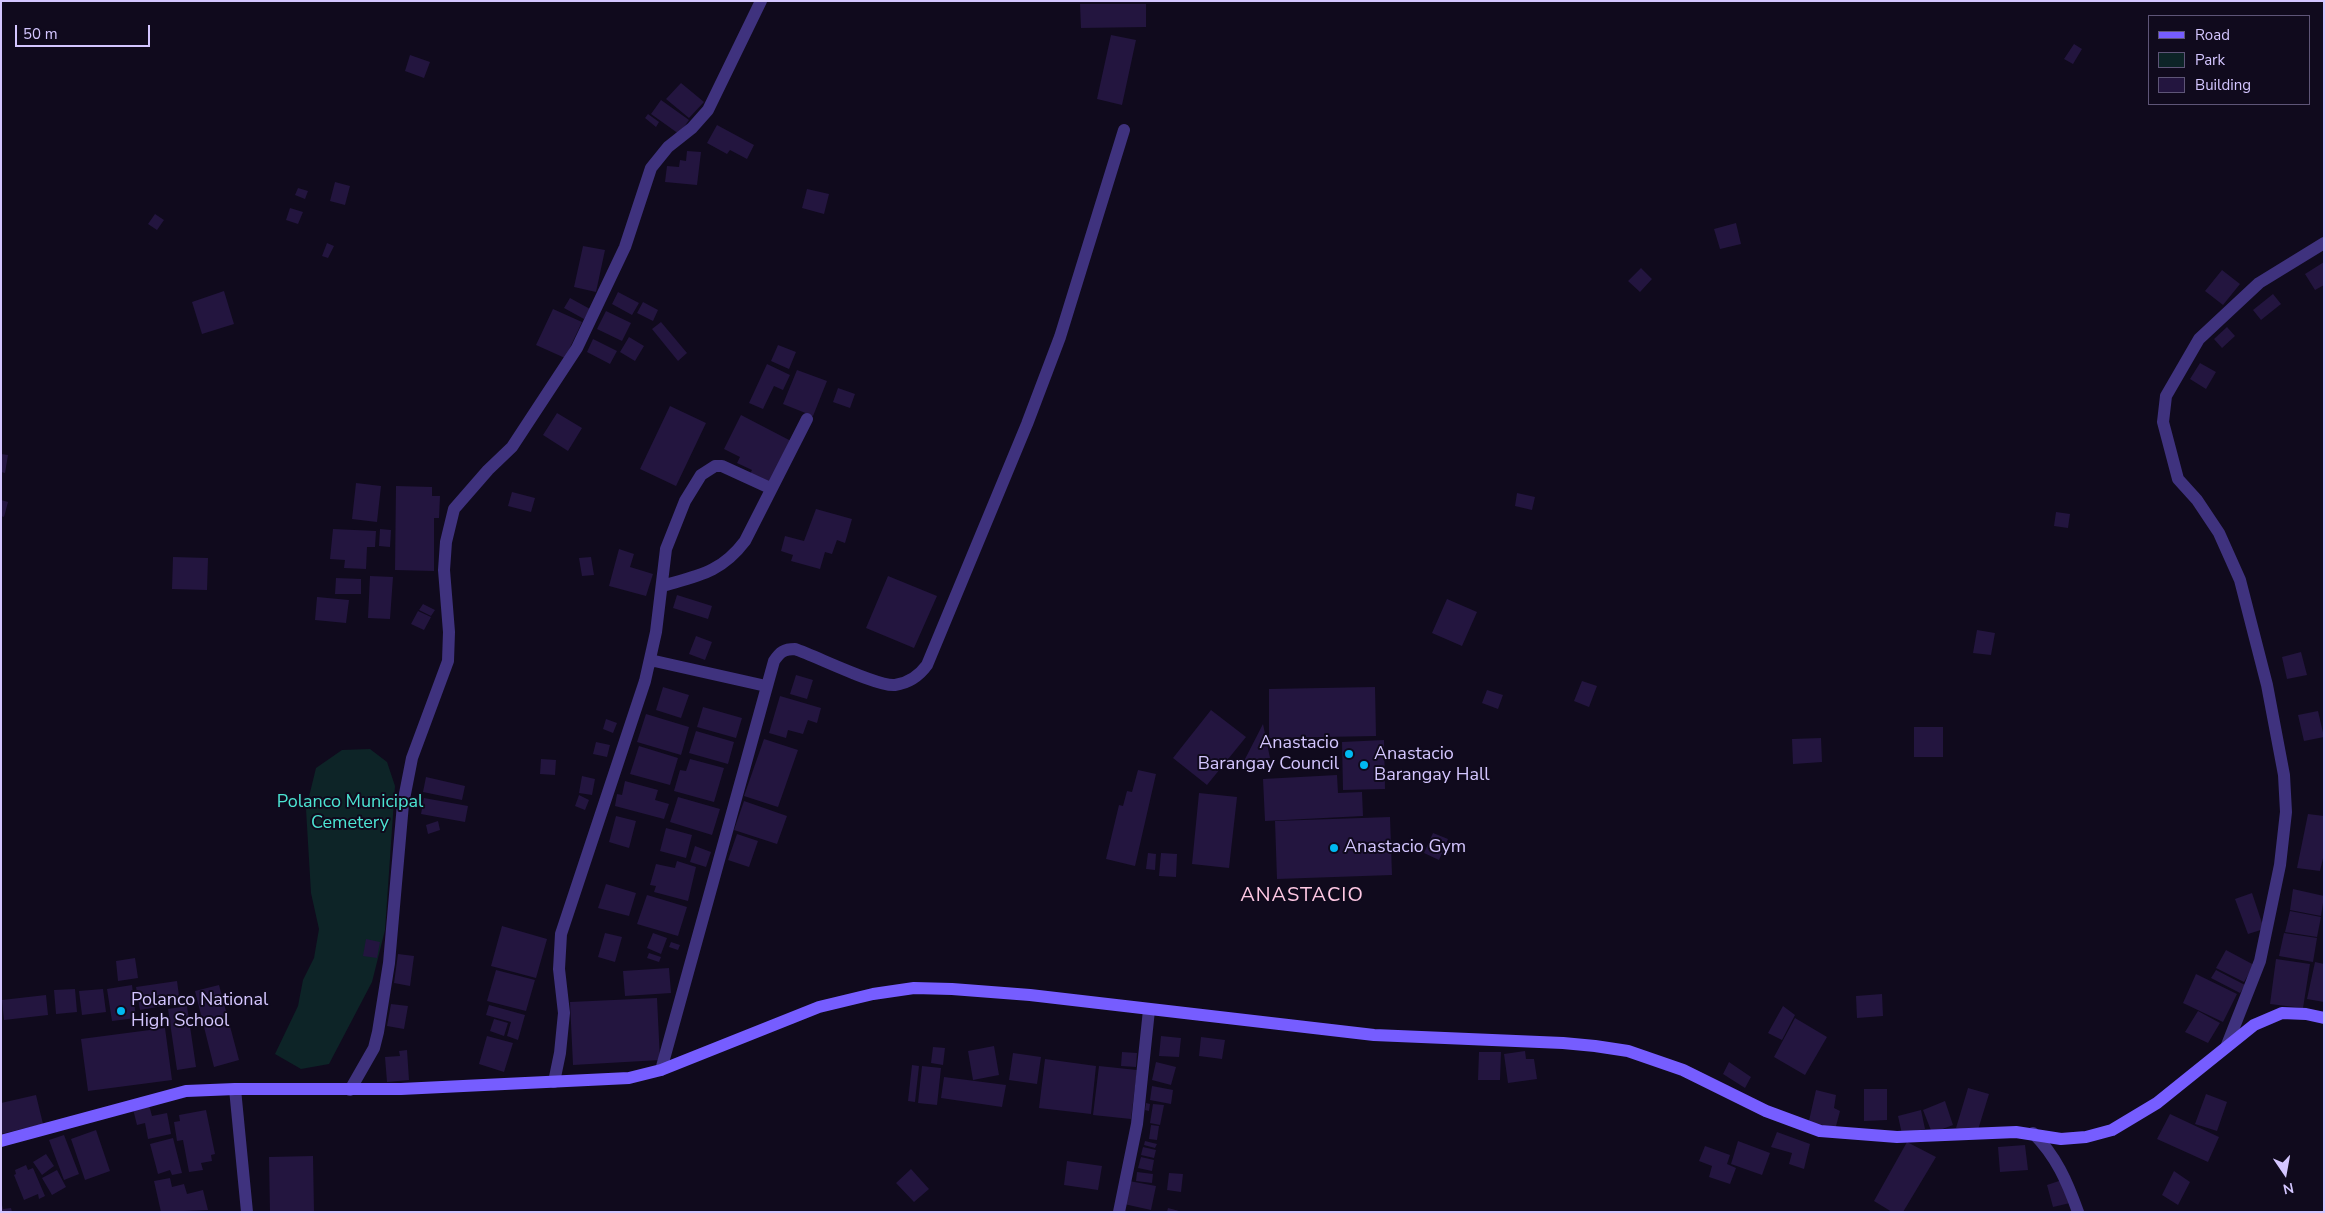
<!DOCTYPE html>
<html>
<head>
<meta charset="utf-8">
<style>
  body { margin:0 }
  #map { position:relative; width:2325px; height:1213px; overflow:hidden; background:#100a1d; font-family:"Nunito Sans",sans-serif }
  canvas { display:block }
  .frame { position:absolute; inset:0; border:2px solid #d4c6ff; pointer-events:none }
  .legend { position:absolute; left:2148px; top:15px; width:162px; height:90px; box-sizing:border-box; background:#100a1d; border:1px solid #5e5577; margin:0; padding:6px 9px; list-style:none; font-size:15px; color:#d4c6ff }
  .legend li { display:flex; align-items:center; gap:10px; height:25px }
  .legend b { width:25px; border:1px solid #5e5577 }
  .north { position:absolute; left:2260px; top:1148px; width:50px; height:50px; -webkit-text-stroke:4px #100a1d; paint-order:stroke; rotate:168deg; font-size:14px; font-weight:700; line-height:20px; text-align:center; color:#d4c6ff }
  .north::after { content:''; display:block; margin:auto; width:18px; height:22px; background:#d4c6ff; clip-path:polygon(50% 0,100% 100%,50% 72%,0 100%) }
  .scale { position:absolute; left:15px; top:25px; width:135px; height:22px; box-sizing:border-box; border:2px solid #d4c6ff; border-top:0; padding-left:6px; font-size:15px; line-height:18px; white-space:nowrap; color:#d4c6ff; -webkit-text-stroke:4px #100a1d; paint-order:stroke }
</style>
</head>
<body>
<div id="map">
<canvas width="2325" height="1213"></canvas>
<div class="frame"></div>
<ul class="legend">
<li><b style="height:6px;background:#765dff"></b>Road</li>
<li><b style="height:14px;background:#0d2427"></b>Park</li>
<li><b style="height:14px;background:#23153f"></b>Building</li>
</ul>
<div class="north">N</div>
<div class="scale">50 m</div>
</div>
<script>
const ctx = document.querySelector('canvas').getContext('2d');
ctx.lineJoin = 'round';
function fill(path, color) {
  ctx.fillStyle = color;
  ctx.fill(path, 'evenodd');
}
function stroke(path, color, width, dash) {
  ctx.strokeStyle = color;
  ctx.lineWidth = width;
  ctx.lineCap = dash ? 'butt' : 'round';
  ctx.setLineDash(dash || []);
  ctx.stroke(path);
}
function label(font, color, halo, rows, align = 'center') {
  ctx.font = font + ' "Nunito Sans",sans-serif';
  ctx.lineWidth = 4;
  ctx.setLineDash([]);
  ctx.textBaseline = 'middle';
  ctx.strokeStyle = halo;
  ctx.fillStyle = color;
  for (const [text, x, y, turn = 0] of rows) {
    ctx.save();
    ctx.translate(x, y);
    ctx.rotate((+turn || 0) * Math.PI / 180);
    ctx.textAlign = isNaN(turn) ? turn : align;
    if (halo) ctx.strokeText(text, 0, 0);
    ctx.fillText(text, 0, 0);
    ctx.restore();
  }
}
fill(new Path2D(`
  M370,749L387,762L395,786L385,930L372,982L329,1064L301,1069L275,1054L298,1006L303,980L314,958L319,929L311,893L306,809L316,768L342,750Z`), '#0d2427');
fill(new Path2D(`
  M1080,4H1146V27L1081,28Z
  M1111,35L1136,40L1122,105L1097,99Z
  M2074,44L2082,49L2073,64L2064,59Z
  M410,55L430,62L424,78L405,71Z
  M681,83L704,102L689,118L666,99Z
  M661,100L689,120L679,134L651,114Z
  M648,114L659,122L656,127L645,118Z
  M717,125L754,145L747,159L730,150L727,154L707,143Z
  M687,151L701,152L697,185L665,182L667,166L679,167L680,160L686,161Z
  M335,182L350,186L345,205L330,201Z
  M298,188L308,191L305,199L295,195Z
  M807,189L829,194L824,214L802,208Z
  M290,208L303,212L298,224L286,220Z
  M155,214L164,220L157,230L148,224Z
  M1736,223L1741,244L1720,249L1714,229Z
  M327,243L334,246L328,258L322,256Z
  M583,246L605,250L596,292L574,287Z
  M2324,262V285L2315,290L2305,274Z
  M1641,268L1652,279L1640,292L1628,281Z
  M2222,270L2240,284L2223,305L2205,291Z
  M224,291L234,324L202,334L192,302Z
  M618,292L639,303L632,315L612,304Z
  M2273,294L2281,304L2261,320L2253,310Z
  M570,298L590,309L584,319L564,308Z
  M643,302L658,310L653,321L637,313Z
  M553,309L582,322L565,358L536,345Z
  M606,311L631,323L622,341L597,329Z
  M661,322L687,353L678,361L652,329Z
  M2227,327L2235,336L2222,348L2214,339Z
  M629,337L644,346L635,361L620,352Z
  M593,339L617,351L610,364L587,352Z
  M778,345L796,352L789,369L771,361Z
  M2200,363L2216,372L2206,389L2190,379Z
  M767,364L790,375L783,390L774,386L763,409L749,403Z
  M797,370L827,381L813,416L783,404Z
  M838,388L855,394L850,408L833,402Z
  M670,406L706,423L676,486L640,469Z
  M557,413L582,428L568,451L543,435Z
  M741,415L791,441L771,484L750,474L752,470L737,463L740,457L724,449Z
  M1,454L8,455L5,473L1,472Z
  M356,483L381,486L377,522L352,519Z
  M396,486L432,487V496H440L439,518H434V571L395,570Z
  M512,492L535,498L531,512L508,506Z
  M1517,493L1535,497L1532,510L1515,506Z
  M1,500L8,502L4,517L1,516Z
  M816,509L852,519L845,543L837,540L832,554L825,552L820,569L791,561L793,555L781,551L785,536L804,541Z
  M2056,512L2070,514L2068,528L2054,526Z
  M333,529L376,531L375,547H367L366,569L344,568L345,560L330,559Z
  M380,529L391,530L390,547L379,546Z
  M619,549L634,554L630,567L653,574L646,596L609,586Z
  M173,557L208,558L207,590L172,589Z
  M591,557L594,575L582,576L579,558Z
  M370,576L393,577L390,619L368,618Z
  M888,576L937,596L914,648L866,628Z
  M336,578L361,579V594H335Z
  M677,595L712,606L708,619L673,608Z
  M317,597L349,600L346,623L315,620Z
  M1447,599L1477,612L1462,646L1432,633Z
  M423,604L435,610L431,616L419,610Z
  M418,611L431,617L424,630L411,624Z
  M1977,630L1995,633L1991,655L1973,653Z
  M696,636L712,642L705,660L689,654Z
  M2301,652L2307,675L2287,679L2282,657Z
  M796,675L813,680L807,699L790,694Z
  M1582,681L1597,686L1589,707L1574,701Z
  M663,687L689,695L681,718L656,710Z
  M1375,687L1376,736L1269,738V689Z
  M1487,690L1503,695L1498,709L1482,703Z
  M780,696L821,708L817,723L808,720L803,734L788,730L786,738L769,733Z
  M703,707L742,718L736,738L697,727Z
  M1211,710L1246,737L1207,785L1173,758Z
  M2318,711L2324,737L2304,741L2298,715Z
  M646,714L689,727L681,755L637,742Z
  M606,719L617,723L613,733L603,729Z
  M1263,724L1270,758L1244,761Z
  M1914,727H1943V757H1914Z
  M696,731L734,742L728,764L689,753Z
  M1821,738L1822,762L1793,764L1792,739Z
  M764,739L798,750L778,807L744,796Z
  M1384,740L1385,789L1343,790L1342,742Z
  M596,742L610,745L607,757L593,754Z
  M639,746L678,758L670,785L630,774Z
  M541,759L556,760L555,775L540,774Z
  M690,759L724,768L714,802L674,791L680,770L686,771Z
  M1138,770L1156,774L1135,866L1106,859L1119,805L1123,806L1127,791L1132,792Z
  M1337,775L1338,793L1362,792L1363,816L1265,821L1263,779Z
  M582,776L595,779L592,795L579,793Z
  M426,777L465,786L462,800L423,792Z
  M625,781L658,790L655,800L669,804L664,819L615,806L617,794L622,795Z
  M1199,793L1237,797L1229,868L1192,864Z
  M579,795L589,800L585,810L575,806Z
  M678,797L720,809L712,835L670,822Z
  M424,798L468,806L465,822L421,814Z
  M744,801L787,816L777,844L734,830Z
  M2308,814L2324,816V854L2320,871L2297,868Z
  M616,816L636,821L629,848L609,842Z
  M1390,817L1392,875L1277,879L1275,821Z
  M438,821L440,830L428,834L426,825Z
  M666,828L692,835L686,858L660,851Z
  M1433,833L1448,839L1439,860L1424,853Z
  M737,834L758,841L749,867L728,860Z
  M695,846L711,852L706,867L690,862Z
  M1148,853L1156,854L1155,870L1146,869Z
  M1161,853L1177,854L1176,877L1159,876Z
  M677,861L696,867L688,901L654,892L656,886L650,885L656,864L675,868Z
  M606,884L636,893L629,916L598,908Z
  M2293,889L2324,896L2321,916L2290,910Z
  M2252,893L2264,929L2248,934L2235,899Z
  M647,895L687,907L678,936L637,924Z
  M2290,911L2321,917L2317,937L2285,932Z
  M502,926L547,939L536,978L491,966Z
  M605,933L622,937L615,962L598,957Z
  M653,933L667,938L661,954L647,948Z
  M2284,933L2317,938L2313,962L2279,956Z
  M366,939L380,942L377,958L363,956Z
  M671,942L680,945L678,950L669,947Z
  M2226,950L2254,965L2244,982L2216,968Z
  M649,953L661,957L659,962L647,958Z
  M398,954L414,956L410,986L394,983Z
  M135,958L138,978L118,981L116,961Z
  M2276,959L2310,964L2303,1008L2270,1004Z
  M2315,962L2324,964V1002L2307,999Z
  M669,968L671,993L625,996L623,971Z
  M496,970L535,980L526,1011L487,1001Z
  M2216,970L2245,985L2240,993L2211,978Z
  M2196,974L2237,994L2223,1022L2183,1003Z
  M177,981L180,1003L140,1010L136,987Z
  M132,985L136,1018L112,1021L107,989Z
  M219,985L239,1060L214,1067L195,991Z
  M75,989L77,1012L56,1014L54,990Z
  M103,989L106,1012L82,1015L79,991Z
  M1882,994L1883,1016L1857,1018L1856,996Z
  M46,995L48,1015L4,1020L2,1000Z
  M657,998L660,1060L573,1065L570,1002Z
  M391,1004L408,1006L404,1029L387,1026Z
  M489,1005L525,1015L518,1040L507,1036L511,1022L486,1015Z
  M187,1006L196,1067L177,1070L168,1009Z
  M1783,1006L1795,1015L1782,1040L1768,1033Z
  M2198,1011L2220,1023L2208,1043L2185,1032Z
  M1795,1018L1827,1037L1805,1075L1774,1057Z
  M494,1019L508,1023L504,1036L490,1031Z
  M165,1028L172,1080L88,1091L81,1039Z
  M487,1036L513,1043L504,1072L479,1064Z
  M1161,1036L1181,1038L1179,1057L1159,1056Z
  M1201,1037L1225,1040L1222,1059L1199,1056Z
  M994,1046L999,1075L973,1080L968,1051Z
  M933,1047L945,1048L943,1065L931,1063Z
  M407,1050L409,1080L387,1082L385,1057L400,1056L399,1051Z
  M1525,1051L1526,1059H1534L1537,1079L1508,1083L1504,1054Z
  M1122,1052L1137,1053L1136,1067L1121,1066Z
  M1479,1052H1501L1500,1080H1478Z
  M1013,1053L1041,1057L1037,1084L1009,1080Z
  M1045,1059L1096,1066L1091,1114L1039,1108Z
  M1156,1062L1176,1067L1171,1085L1152,1080Z
  M1729,1062L1751,1077L1745,1088L1723,1074Z
  M912,1065L919,1066L915,1102L908,1101Z
  M922,1066L941,1068L937,1105L918,1103Z
  M1099,1066L1137,1070L1131,1119L1093,1115Z
  M944,1077L1006,1085L1002,1107L941,1098Z
  M1152,1086L1173,1090L1171,1104L1150,1100Z
  M1968,1088L1989,1094L1977,1133L1956,1128Z
  M1864,1089H1887V1120L1864,1121Z
  M1816,1090L1836,1095L1834,1108L1840,1111L1835,1130L1808,1125Z
  M2206,1094L2227,1102L2217,1131L2195,1124Z
  M36,1095L43,1124L1,1134V1103Z
  M1945,1101L1953,1125L1932,1133L1923,1110Z
  M1146,1103L1150,1104L1149,1111L1145,1110Z
  M1153,1104L1164,1105L1160,1125L1150,1123Z
  M149,1105L152,1116L167,1113L171,1134L148,1139L145,1123L137,1125L133,1109Z
  M206,1110L215,1154L211,1155L212,1161L201,1163L203,1170L189,1172L183,1140L177,1141L174,1122L180,1121L179,1115Z
  M1921,1110L1925,1129L1902,1134L1898,1116Z
  M2170,1114L2219,1137L2208,1162L2157,1139Z
  M1151,1125L1159,1126L1157,1140L1149,1139Z
  M96,1130L110,1171L85,1180L71,1139Z
  M1777,1132L1810,1144L1804,1169L1789,1164L1792,1153L1771,1147Z
  M64,1135L79,1174L64,1180L49,1140Z
  M173,1138L182,1173L172,1175L170,1170L158,1174L150,1144Z
  M1145,1141L1157,1144L1155,1148L1144,1145Z
  M1738,1141L1770,1153L1762,1175L1731,1164Z
  M1907,1142L1936,1157L1903,1212H1892L1874,1201Z
  M2025,1145L2028,1170L2000,1172L1998,1147Z
  M1705,1146L1730,1155L1727,1164L1736,1168L1730,1184L1709,1177L1712,1166L1699,1161Z
  M1143,1147L1156,1150L1154,1158L1141,1155Z
  M46,1154L54,1166L42,1175L33,1162Z
  M313,1156L314,1212H270L269,1157Z
  M1141,1157L1154,1160L1152,1171L1138,1168Z
  M1067,1161L1102,1166L1098,1190L1064,1185Z
  M26,1165L28,1170L33,1168L45,1196L39,1199L38,1194L24,1200L14,1175L16,1174L15,1170Z
  M911,1169L929,1189L914,1202L896,1183Z
  M57,1170L66,1187L52,1195L42,1178Z
  M2174,1171L2190,1182L2178,1205L2162,1195Z
  M1137,1172L1153,1174L1152,1183L1136,1181Z
  M1169,1173L1183,1174L1181,1192L1167,1190Z
  M170,1178L172,1187L184,1184L187,1194L203,1190L208,1210L161,1212L154,1181Z
  M2062,1180L2070,1203L2053,1207L2047,1185Z
  M1129,1181L1156,1186L1151,1210L1124,1204Z
  M2,1205L3,1209L11,1208L12,1212H1Z
  M1168,1208L1179,1211V1212H1167Z`), '#23153f');
stroke(new Path2D(`
  M662,586C697,576 721,573 745,541L807,419
  M650,660L766,686
  M2227,1045L2260,961L2280,865L2286,812L2284,775L2267,685L2240,580L2219,533L2197,500L2178,479L2163,422L2166,396L2199,339L2259,283L2324,243
  M661,1070L774,661C780,652 784,649 795,649C816,656 878,687 895,685C909,683 919,676 927,665L1027,424L1060,337L1124,130
  M554,1082L560,1053L564,1013L559,969L561,934L645,681L656,632L666,549L685,501L701,475L715,466H722L770,488
  M235,1089L247,1212
  M350,1090L374,1048L378,1032L389,963L403,804L412,758L448,661L449,632L444,570L446,542L454,509L488,470L512,447L577,348L625,247L651,168L668,147L692,128L708,110L761,1
  M2033,1133C2056,1156 2067,1181 2078,1212
  M1119,1212L1137,1124L1149,1010`), '#3f327e', 12);
stroke(new Path2D(`
  M1,1141L186,1091L235,1089H401L629,1078L661,1070L819,1007L873,994L914,988L952,989L1030,995L1374,1035L1563,1043L1595,1046L1628,1051L1683,1070L1766,1111L1820,1131L1897,1137L2016,1132L2061,1139L2086,1137L2112,1130L2157,1103L2254,1025L2282,1013L2306,1014L2324,1018`), '#765dff', 12);
for (const [x, y, r, color] of [
  [1349,754,5,"#00b9f1"],
  [1364,765,5,"#00b9f1"],
  [1334,848,5,"#00b9f1"],
  [121,1011,5,"#00b9f1"]
]) {
  const dot = new Path2D();
  dot.arc(x, y, r, 0, 2 * Math.PI);
  ctx.fillStyle = color;
  ctx.fill(dot);
  stroke(dot, '#100a1d', 2);
}
label('18px', '#d4c6ff', '#100a1d', [
  ["Anastacio",1339,744,"right"],
  ["Barangay Council",1339,765,"right"],
  ["Anastacio",1374,755],
  ["Barangay Hall",1374,776],
  ["Anastacio Gym",1344,848],
  ["Polanco National",131,1001],
  ["High School",131,1022]
], 'left');
label('18px', '#4ce4d2', '#100a1d', [
  ["Polanco Municipal",350,803],
  ["Cemetery",350,824]
]);
ctx.letterSpacing = '1px';
label('20px', '#ffc8e4', '#100a1d', [
  ["ANASTACIO",1302,896]
]);
ctx.letterSpacing = '0px';
</script>
</body>
</html>
